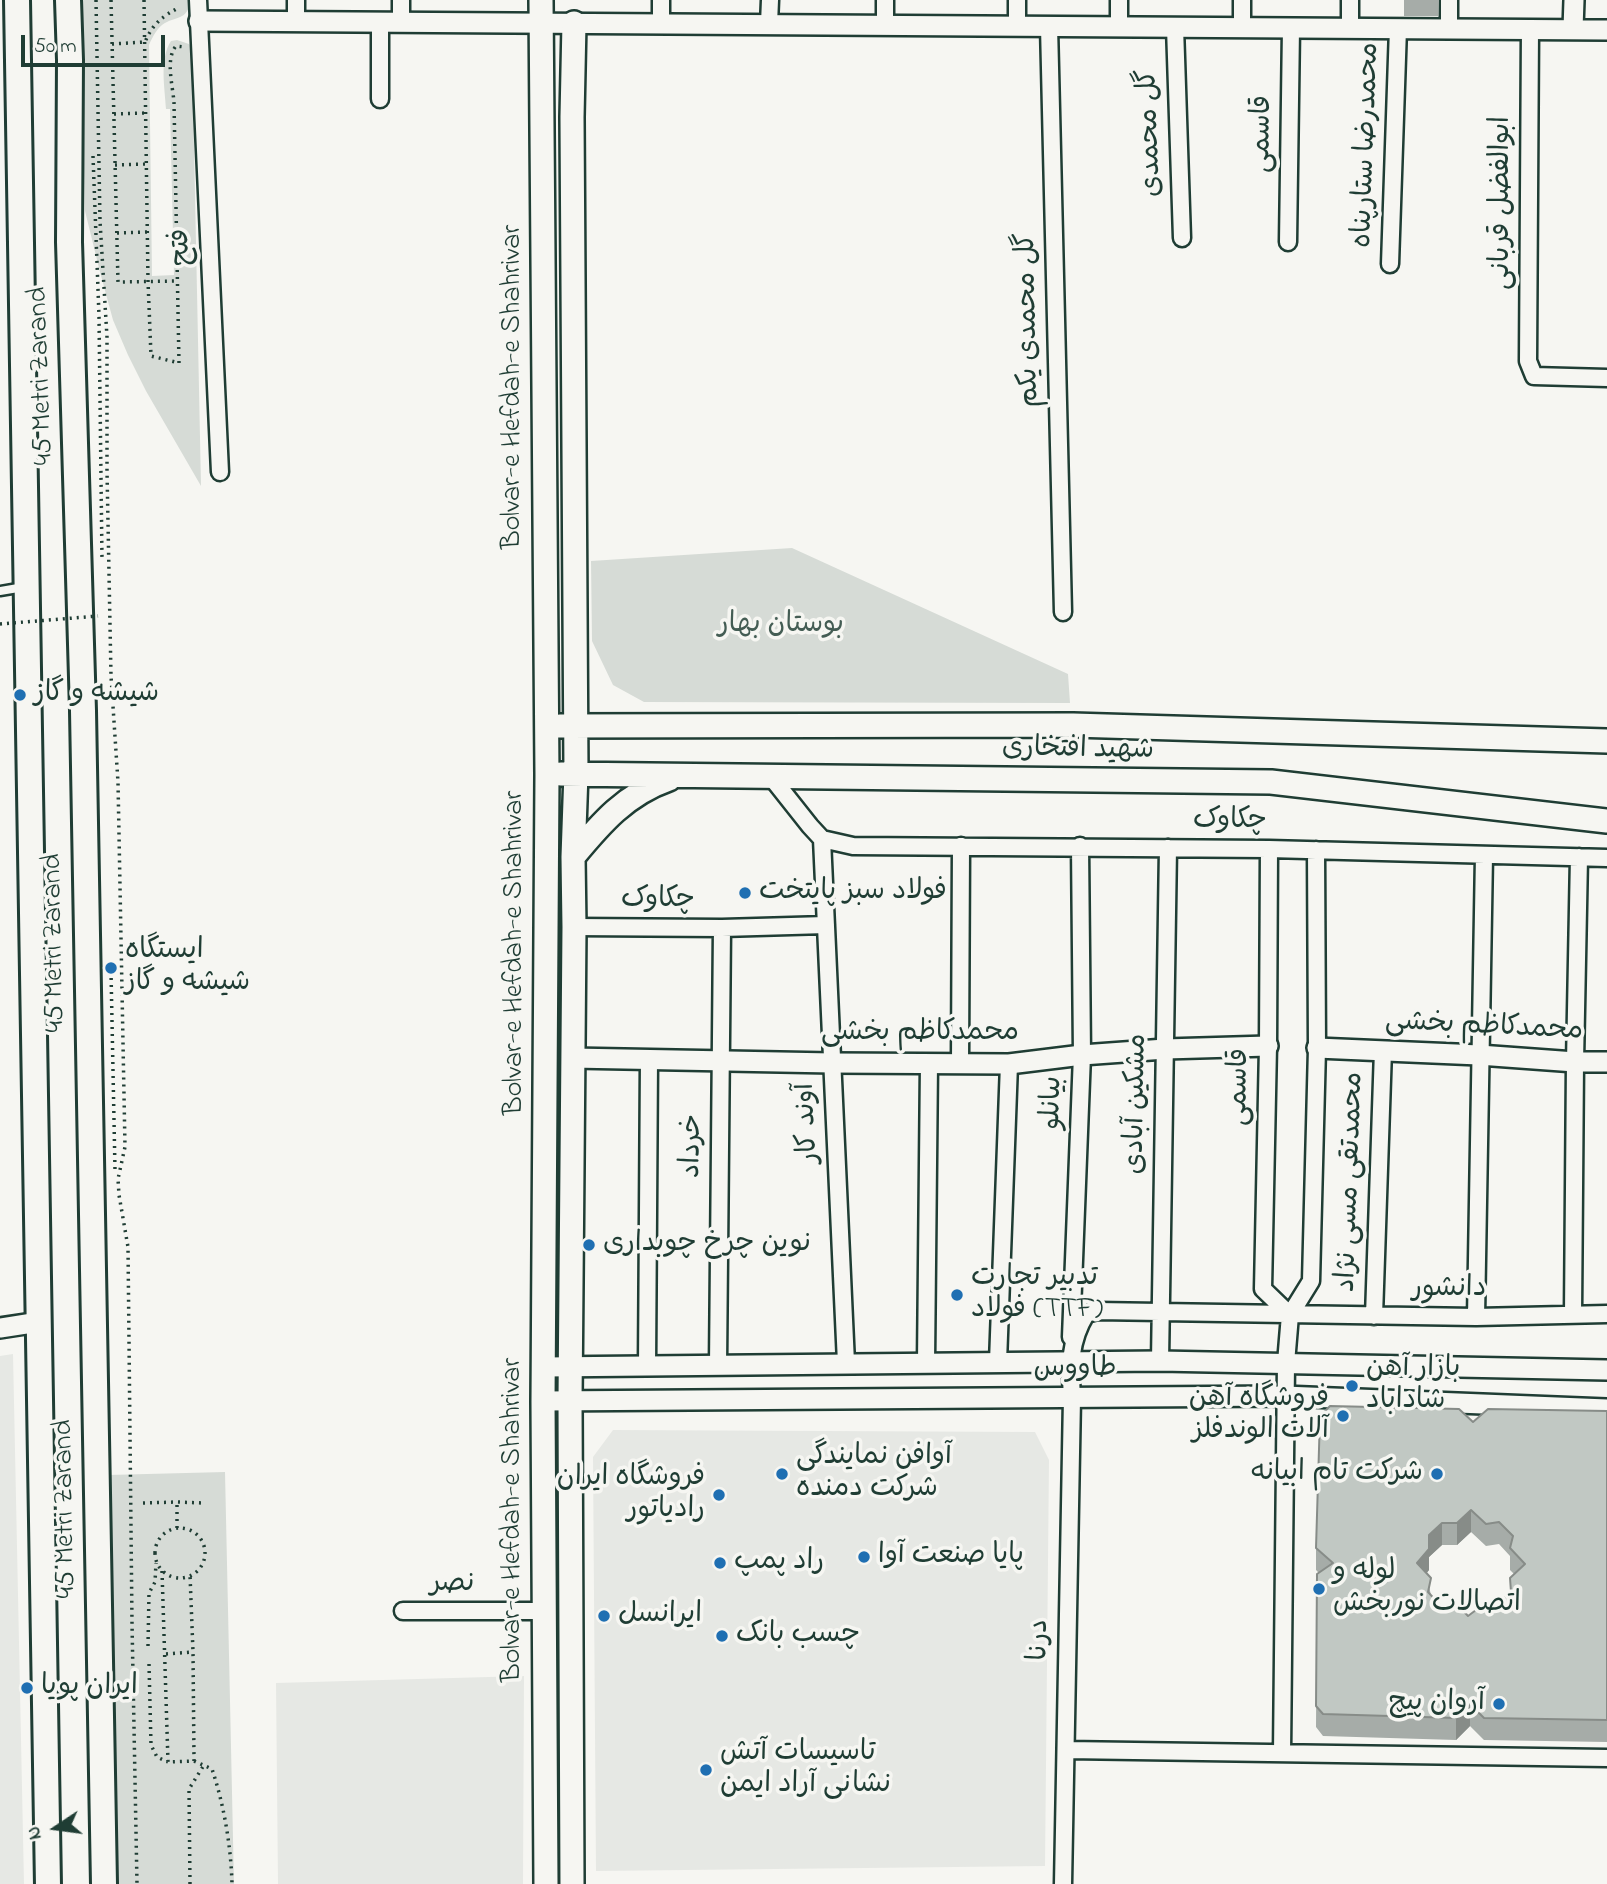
<!DOCTYPE html>
<html>
<head>
<meta charset="utf-8">
<style>
  body { margin:0 }
  #map { position:relative; width:1607px; height:1884px; overflow:hidden; background:#f6f6f2; font-family:"Indie Flower",sans-serif }
  canvas { display:block }
  .north { position:absolute; left:21px; top:1793px; width:70px; height:70px; -webkit-text-stroke:5px #f6f6f2; paint-order:stroke; rotate:257deg; font-size:19px; font-weight:700; line-height:28px; text-align:center; color:#1f3d34 }
  .north::after { content:''; display:block; margin:auto; width:24px; height:32px; background:#1f3d34; clip-path:polygon(50% 0,100% 100%,50% 72%,0 100%) }
  .scale { position:absolute; left:21px; top:35px; width:144px; height:32px; box-sizing:border-box; border:4px solid #1f3d34; border-top:0; padding-left:9px; font-size:21px; line-height:24px; white-space:nowrap; color:#1f3d34; -webkit-text-stroke:5px #f6f6f2; paint-order:stroke }
</style>
</head>
<body>
<div id="map">
<canvas width="1607" height="1884"></canvas>
<div class="north">N</div>
<div class="scale">50 m</div>
</div>
<script>
const ctx = document.querySelector('canvas').getContext('2d');
ctx.lineJoin = 'round';
function fill(path, color) {
  ctx.fillStyle = color;
  ctx.fill(path, 'evenodd');
}
function stroke(path, color, width, dash) {
  ctx.strokeStyle = color;
  ctx.lineWidth = width;
  ctx.lineCap = dash ? 'butt' : 'round';
  ctx.setLineDash(dash || []);
  ctx.stroke(path);
}
function label(font, color, halo, rows, align = 'center') {
  ctx.font = font + ' "Indie Flower","Playpen Sans Arabic",sans-serif';
  ctx.lineWidth = 7;
  ctx.setLineDash([]);
  ctx.textBaseline = 'middle';
  ctx.strokeStyle = halo;
  ctx.fillStyle = color;
  for (const [text, x, y, turn = 0] of rows) {
    ctx.save();
    ctx.translate(x, y);
    ctx.rotate((+turn || 0) * Math.PI / 180);
    ctx.textAlign = isNaN(turn) ? turn : align;
    if (halo) ctx.strokeText(text, 0, 0);
    ctx.fillText(text, 0, 0);
    ctx.restore();
  }
}
fill(new Path2D(`
  M13,1354L24,1884H0V1356Z
  M613,1430L1035,1432L1049,1460L1045,1866L596,1871L593,1457Z
  M524,1676L523,1884H278L276,1683Z`), '#e6e8e4');
fill(new Path2D(`
  M80,0H191C187,22 176,15 162,25C156,30 152,38 149,45L152,276L174,275L170,109H166C165,88 159,59 171,41L177,40L189,44L192,49L201,486L146,391L128,355L113,320L100,272L85,211Z
  M792,548L1068,674L1070,703L644,702L613,685L592,641L591,561Z
  M225,1472L234,1884H117L108,1475Z`), '#d6dbd6');
const service = new Path2D(`
  M0,591L24,587`);
const minor = new Path2D(`
  M198,0L220,472
  M1017,0V26
  M1119,0V27
  M296,21V0
  M401,22V0
  M661,24V0
  M769,24L770,0
  M885,25V0
  M1049,26L1063,612
  M1175,27L1182,238
  M1242,27V0
  M1350,28V0
  M1449,29V0
  M1530,29L1528,361L1534,376L1607,378
  M380,99V22
  M1288,242L1291,28
  M1390,264L1398,28
  M772,778L810,826L822,839L853,846L1269,849L1607,858
  M822,839L846,1363
  M1269,849L1268,1046L1263,1289L1290,1315
  M574,927L722,928L826,925
  M960,1063L961,846
  M1573,1314L1575,1062L1579,857
  M1374,1316L1383,1050
  M1476,1317L1484,855
  M1071,1337L1082,1055L1080,846
  M1160,1361L1168,848
  M926,1362L929,1063
  M998,1362L1009,1064
  M718,1365L722,928
  M647,1366L649,1059
  M403,1611H543
  M1067,1750L1607,1758
  M1282,1753L1286,1363L1290,1315L1311,1281L1317,1048L1316,850
  M1063,1884L1072,1398C1070,1366 1069,1342 1086,1314L1097,1311L1476,1317L1607,1314`);
const tertiary = new Path2D(`
  M199,21L1607,30
  M1573,29L1574,0
  M1317,1048L1479,1055L1575,1062H1607
  M572,1058L832,1063L1009,1064L1082,1055L1165,1049L1268,1046
  M0,1328L39,1322
  M544,1367L1160,1361L1607,1370
  M543,1401L1284,1396L1607,1409`);
const secondary = new Path2D(`
  M541,0L547,775L543,1401L546,1884
  M560,726L1073,725L1607,741
  M561,774L1271,782L1607,821
  M573,857C601,823 626,794 669,779
  M572,1884L570,1401L574,927L573,857L576,773L572,117L574,23`);
const primary = new Path2D(`
  M17,0L48,1884
  M68,0L70,60L69,242L83,711L104,1884`);
stroke(service, '#1f3d34', 13);
stroke(minor, '#1f3d34', 21);
stroke(tertiary, '#1f3d34', 24);
stroke(secondary, '#1f3d34', 28);
stroke(primary, '#1f3d34', 30);
stroke(new Path2D(`
  M96,0L100,221L107,337V471L111,676L118,782L125,1147L118,1179L119,1195L128,1247L132,1623L137,1884
  M111,0L118,282L178,281
  M144,0L148,281L151,356L179,363L174,103C173,86 165,59 176,46L185,47
  M112,44L145,42C153,23 163,16 180,7
  M114,114L146,113
  M93,156L99,316L102,558
  M115,165L147,164
  M117,233L148,232
  M111,971L115,1170
  M143,1503L177,1502L203,1503
  M177,1528V1502
  M155 1553a25 25 0 1 1 50 0a25 25 0 1 1-50 0Z
  M162,1571L168,1762L194,1761L193,1652L190,1575
  M148,1646L149,1593L155,1582L156,1563
  M166,1654L193,1652
  M149,1664L151,1745L157,1757L168,1762
  M194,1761L212,1769C224,1805 231,1846 232,1884
  M190,1884L189,1789L204,1765`), '#1f3d34', 3.5, [2, 5]);
stroke(service, '#f6f6f2', 8);
stroke(minor, '#f6f6f2', 16);
stroke(tertiary, '#f6f6f2', 19);
stroke(secondary, '#f6f6f2', 23);
stroke(primary, '#f6f6f2', 24);
stroke(new Path2D(`
  M0,624L98,616`), '#1f3d34', 3.5, [2, 5]);
fill(new Path2D(`
  M1404,0H1439L1438,16H1404Z
  M1607,1411V1742L1484,1740L1470,1726L1456,1740L1323,1736L1316,1727L1317,1574L1319,1573L1316,1570V1548L1473,1422ZM1471,1532L1486,1546L1499,1544L1510,1556V1570L1514,1574L1510,1578V1592L1498,1604L1468,1616L1440,1605L1431,1595L1426,1574L1429,1570V1557L1442,1545H1457Z`), '#a6aca8');
fill(new Path2D(`
  M1471,1510V1532L1457,1545V1523Z
  M1442,1523V1545L1429,1557V1570L1417,1585V1563L1429,1535Z
  M1470,1704V1726L1456,1740V1718Z`), '#878c88');
const building = new Path2D(`
  M1330,1406L1459,1409L1473,1422L1488,1409L1607,1411V1720L1484,1718L1470,1704L1456,1718L1323,1714L1316,1706L1317,1574L1333,1563L1316,1548L1320,1416ZM1471,1510L1486,1524L1499,1522L1513,1536L1510,1548L1525,1564L1510,1578L1511,1592L1498,1604H1484L1468,1616L1458,1605H1440L1428,1592L1431,1578L1417,1563L1429,1549V1535L1442,1523H1457Z`);
fill(building, '#c1c8c3');
stroke(building, '#878c88', 2);
for (const [x, y, r, color] of [
  [20,695,7,"#1f6fb2"],
  [745,893,7,"#1f6fb2"],
  [111,968,7,"#1f6fb2"],
  [589,1245,7,"#1f6fb2"],
  [957,1295,7,"#1f6fb2"],
  [1352,1386,7,"#1f6fb2"],
  [1343,1416,7,"#1f6fb2"],
  [782,1474,7,"#1f6fb2"],
  [1437,1474,7,"#1f6fb2"],
  [719,1495,7,"#1f6fb2"],
  [864,1557,7,"#1f6fb2"],
  [720,1563,7,"#1f6fb2"],
  [1319,1589,7,"#1f6fb2"],
  [604,1616,7,"#1f6fb2"],
  [722,1636,7,"#1f6fb2"],
  [27,1688,7,"#1f6fb2"],
  [1499,1704,7,"#1f6fb2"],
  [706,1770,7,"#1f6fb2"]
]) {
  const dot = new Path2D();
  dot.arc(x, y, r, 0, 2 * Math.PI);
  ctx.fillStyle = color;
  ctx.fill(dot);
  stroke(dot, '#f6f6f2', 2.5);
}
label('28px', '#1f3d34', '#f6f6f2', [
  ["گل محمدی",1152,133,-92],
  ["قاسمی",1264,134,-89],
  ["محمدرضا ستارپناه",1368,145,-88],
  ["ابوالفضل قربانی",1503,203,-90],
  ["فتح",183,247,-93],
  ["گل محمدی یکم",1030,320,-91],
  ["45 Metri Zarand",43,376,-92],
  ["Bolvar-e Hefdah-e Shahrivar",514,387,-90],
  ["شهید افتخاری",1078,751,1],
  ["چکاوک",1230,822],
  ["چکاوک",658,901],
  ["45 Metri Zarand",56,943,-91],
  ["Bolvar-e Hefdah-e Shahrivar",516,953,-90],
  ["محمدکاظم بخشی",1484,1028,3],
  ["محمدکاظم بخشی",920,1034],
  ["قاسمی",1241,1087,-89],
  ["بیانلو",1054,1103,-88],
  ["مشکین آبادی",1138,1104,-89],
  ["آوند کار",809,1123,-93],
  ["خرداد",694,1146,-89],
  ["محمدتقی مسی نژاد",1352,1182,-88],
  ["دانشور",1449,1290],
  ["طاووس",1075,1370],
  ["45 Metri Zarand",67,1509,-91],
  ["Bolvar-e Hefdah-e Shahrivar",514,1520,-90],
  ["نصر",452,1585],
  ["درنا",1041,1640,-89]
]);
label('28px', '#445d54', '#f6f6f2', [
  ["بوستان بهار",781,626]
]);
label('28px', '#1f3d34', '#f6f6f2', [
  ["شیشه و گاز",34,695],
  ["فولاد سبز پایتخت",759,893],
  ["ایستگاه",125,952],
  ["شیشه و گاز",125,984],
  ["نوین چرخ چوبداری",603,1245],
  ["تدبیر تجارت",971,1279],
  ["فولاد (TTF)",971,1311],
  ["بازار آهن",1366,1370],
  ["شاداباد",1366,1402],
  ["فروشگاه آهن",1329,1400,"right"],
  ["آلات الوندفلز",1329,1432,"right"],
  ["آوافن نمایندگی",796,1458],
  ["شرکت دمنده",796,1490],
  ["شرکت تام ابیانه",1423,1474,"right"],
  ["فروشگاه ایران",705,1479,"right"],
  ["رادیاتور",705,1511,"right"],
  ["پایا صنعت آوا",878,1557],
  ["راد پمپ",734,1563],
  ["لوله و",1333,1573],
  ["اتصالات نوربخش",1333,1605],
  ["ایرانسل",618,1616],
  ["چسب بانک",736,1636],
  ["ایران پویا",41,1688],
  ["آروان پیچ",1485,1704,"right"],
  ["تاسیسات آتش",720,1754],
  ["نشانی آراد ایمن",720,1786]
], 'left');
</script>
</body>
</html>
